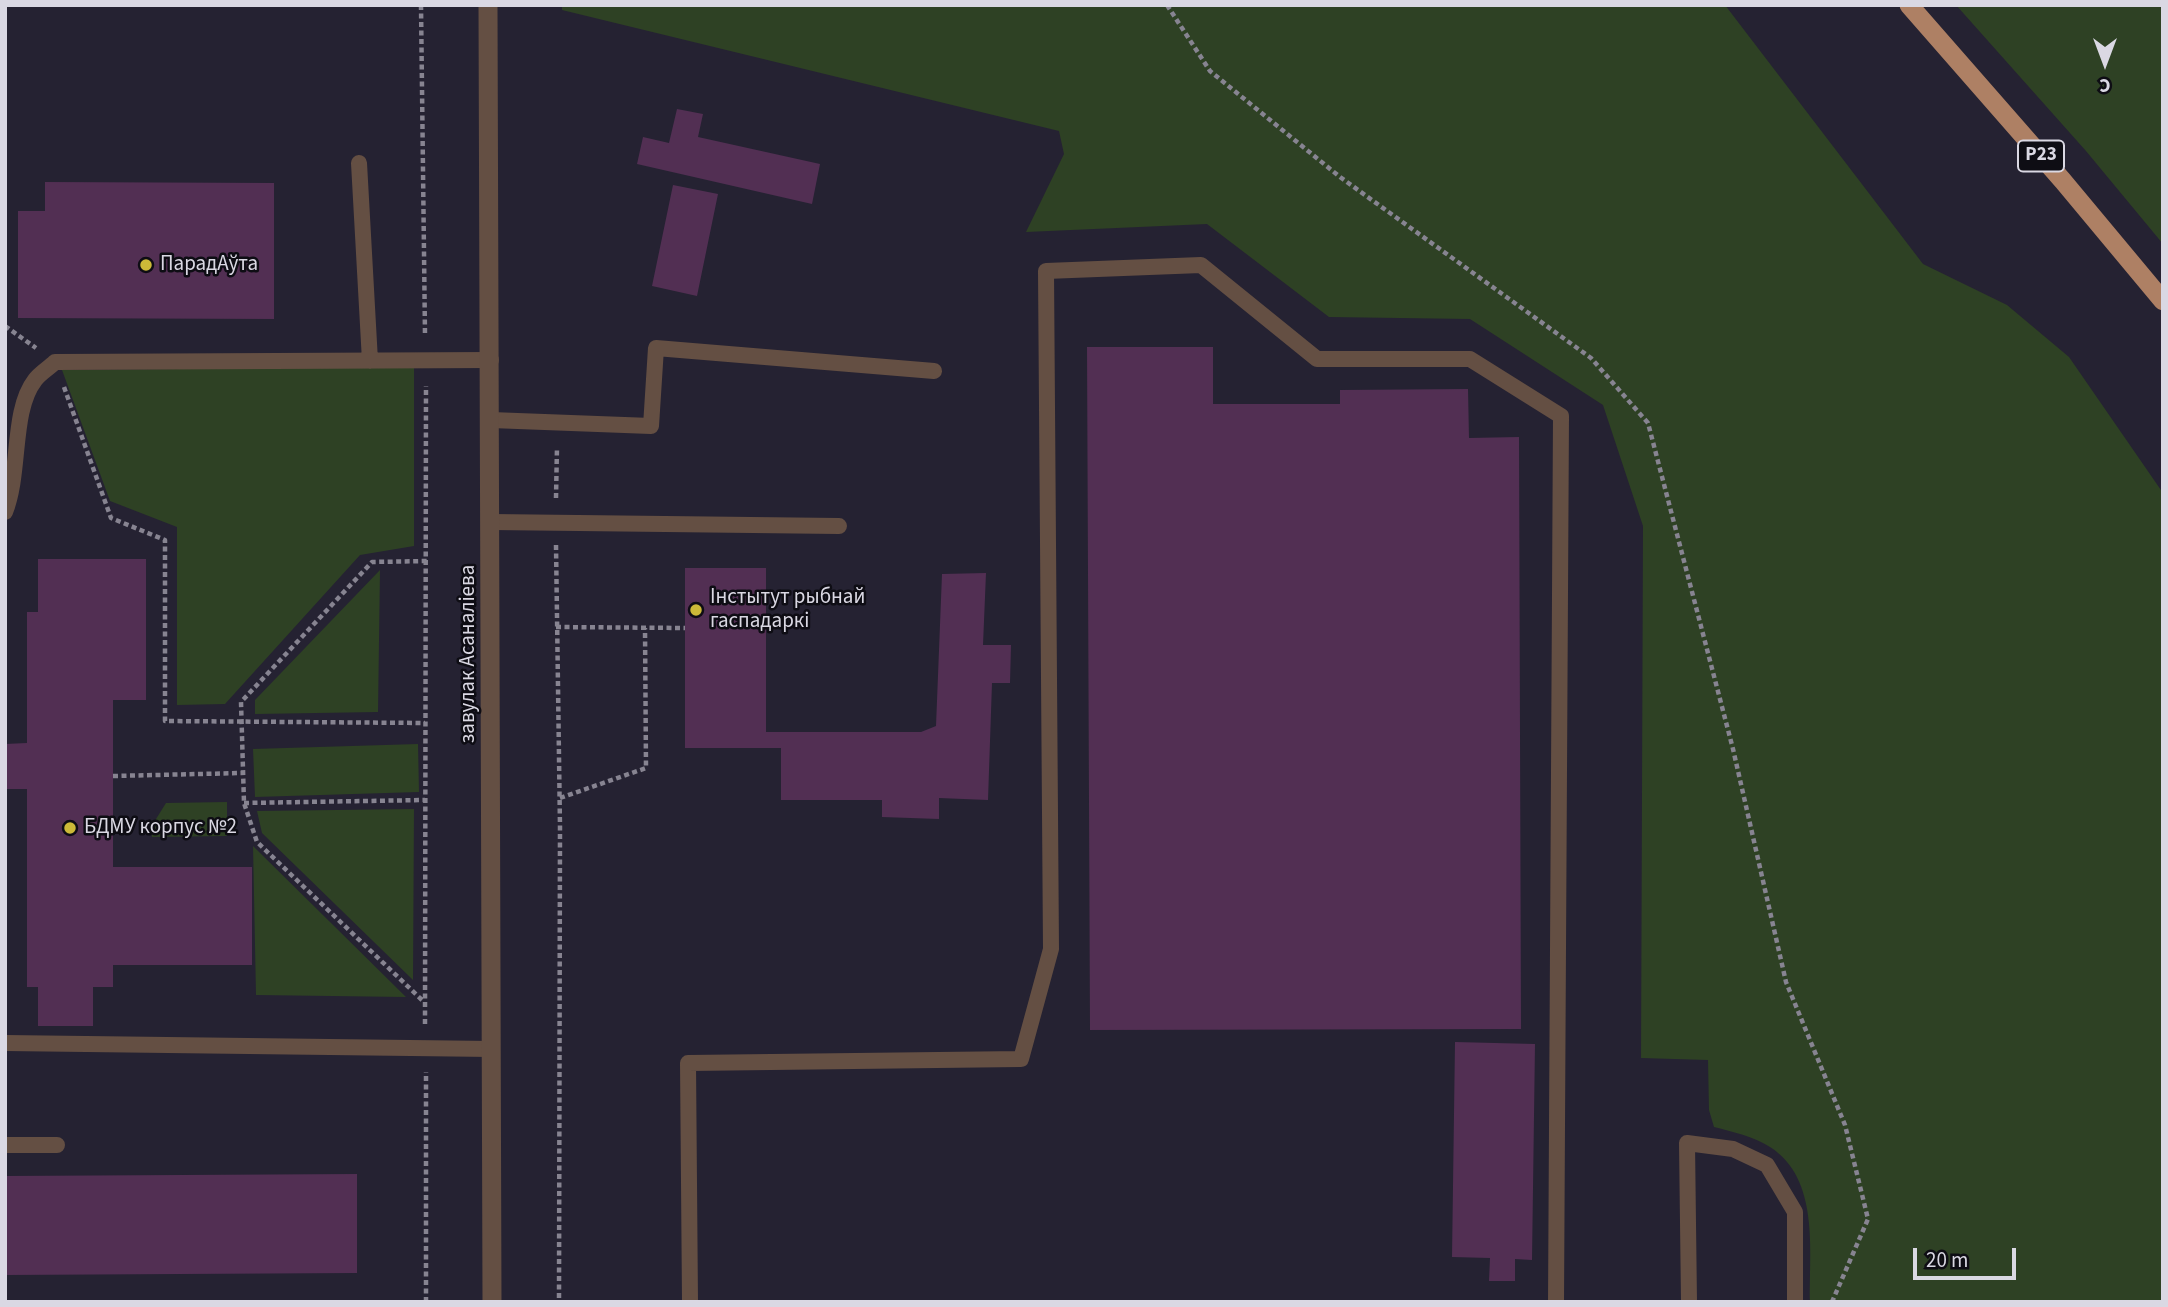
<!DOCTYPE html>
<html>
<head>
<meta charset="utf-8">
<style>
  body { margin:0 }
  #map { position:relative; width:2168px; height:1307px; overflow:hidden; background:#252232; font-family:"Source Sans 3",sans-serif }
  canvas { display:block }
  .frame { position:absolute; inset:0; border:7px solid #dad8e3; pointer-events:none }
  .north { position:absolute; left:2070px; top:28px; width:70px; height:70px; -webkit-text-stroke:5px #0e0d14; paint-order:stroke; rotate:180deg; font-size:19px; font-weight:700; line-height:28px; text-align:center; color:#dad8e3 }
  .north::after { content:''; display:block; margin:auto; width:24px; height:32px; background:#dad8e3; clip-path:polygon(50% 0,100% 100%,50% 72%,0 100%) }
  .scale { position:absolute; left:1913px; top:1248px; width:103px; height:32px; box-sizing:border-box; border:4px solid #dad8e3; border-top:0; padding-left:9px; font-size:21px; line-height:24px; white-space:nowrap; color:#dad8e3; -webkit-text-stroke:5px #0e0d14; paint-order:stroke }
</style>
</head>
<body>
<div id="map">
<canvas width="2168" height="1307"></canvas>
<div class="frame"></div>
<div class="north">С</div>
<div class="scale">20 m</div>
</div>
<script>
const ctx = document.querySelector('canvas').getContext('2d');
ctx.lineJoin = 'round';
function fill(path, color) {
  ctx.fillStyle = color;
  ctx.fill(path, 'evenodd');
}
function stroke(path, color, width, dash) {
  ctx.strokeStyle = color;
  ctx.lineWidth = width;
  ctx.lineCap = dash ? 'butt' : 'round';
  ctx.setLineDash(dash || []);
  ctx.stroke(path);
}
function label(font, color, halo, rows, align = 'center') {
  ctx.font = font + ' "Source Sans 3",sans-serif';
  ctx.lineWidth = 5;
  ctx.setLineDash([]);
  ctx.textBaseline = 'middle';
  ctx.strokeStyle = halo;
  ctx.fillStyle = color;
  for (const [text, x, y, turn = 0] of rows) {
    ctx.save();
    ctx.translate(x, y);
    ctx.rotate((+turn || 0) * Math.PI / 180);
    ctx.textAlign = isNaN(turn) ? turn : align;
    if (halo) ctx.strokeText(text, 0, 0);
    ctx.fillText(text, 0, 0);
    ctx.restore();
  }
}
fill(new Path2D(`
  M562,5H1725L1923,264L2007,305L2069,357L2163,493V1302H1810C1809,1251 1820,1179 1770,1147C1753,1136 1733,1132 1714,1127L1709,1110L1708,1060L1641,1058L1643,526L1603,405L1470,319L1329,317L1207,224L1026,232L1064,154L1059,131L562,10Z
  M1956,5H2163V244L2086,151Z
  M414,367V546L360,555L225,704L177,705V527L110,501L62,370Z
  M380,570L378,712L255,714V700Z
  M418,744L419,792L255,797L253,749Z
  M227,802V836L152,837L151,827L166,803Z
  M414,809L413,980L262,833L257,811Z
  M253,846L406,997L256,995Z`), '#2e4124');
fill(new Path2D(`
  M677,109L703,114L698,137L820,164L812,204L637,164L643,137L669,143Z
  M45,182L274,183V319L18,318V211H45Z
  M673,185L718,194L697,296L652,286Z
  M1087,347H1213V404H1340V390L1468,389L1469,438L1519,437L1521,1029L1090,1030Z
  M38,559H146V700H113V867H252V965H113V987H93V1026H38V987H27V789H5V744L27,743V612H38Z
  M685,568H766V732H921L936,726L942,574L986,573L983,645H1011L1010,683H992L988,800L939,798V819L882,817V800H781V748H685Z
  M1455,1042L1535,1044L1532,1260L1515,1259V1281H1489L1490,1258L1452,1257Z
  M357,1174V1273L5,1275V1176Z`), '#522f53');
stroke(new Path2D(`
  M421,5L425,335
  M1167,5L1210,71L1340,177L1591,358L1648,423L1733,749L1786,982L1845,1125L1868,1219L1832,1302
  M5,326L36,348
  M64,387L111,518L165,540V721L425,723
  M556,498L557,447
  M556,545L560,827L559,1302
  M556,627L685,628
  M113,776L242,773
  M560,798L646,768L645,628
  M244,803L425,800
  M422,1000L257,842L244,803L241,702L372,562L428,561
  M425,1024L426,386
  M426,1302V1072`), '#878491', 4.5, [5, 3.5]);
stroke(new Path2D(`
  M359,163L370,361
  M491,420L651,426L656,348L934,371
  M5,512C21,472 11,411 35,380C40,373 49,368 55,362L491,360
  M491,522L839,526
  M5,1043L492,1049
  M5,1145H57
  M690,1302L688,1063L1021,1059L1051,949L1046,271L1201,265L1317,359H1470L1561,416L1556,1302
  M1689,1302L1687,1143L1733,1149L1767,1165L1795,1212V1302`), '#644f43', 16);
stroke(new Path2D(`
  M488,5L492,1302`), '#644f43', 19);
stroke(new Path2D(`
  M1909,5L2063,181L2163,301`), '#ae8064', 19);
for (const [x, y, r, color] of [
  [146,265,7,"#ccb938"],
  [696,610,7,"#ccb938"],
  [70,828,7,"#ccb938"]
]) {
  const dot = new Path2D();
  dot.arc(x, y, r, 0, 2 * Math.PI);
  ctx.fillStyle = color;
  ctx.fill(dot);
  stroke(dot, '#0e0d14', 2.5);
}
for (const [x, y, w] of [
  [2041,156,46]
]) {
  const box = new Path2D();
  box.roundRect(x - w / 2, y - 15.5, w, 31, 5);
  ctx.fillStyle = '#0e0d14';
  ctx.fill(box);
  stroke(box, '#dad8e3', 2);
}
label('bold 19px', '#dad8e3', null, [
  ["Р23",2041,156]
]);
label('21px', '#dad8e3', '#0e0d14', [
  ["ПарадАўта",160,265],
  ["Інстытут рыбнай",710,598],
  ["гаспадаркі",710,622],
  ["БДМУ корпус №2",84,828]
], 'left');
label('21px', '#dad8e3', '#0e0d14', [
  ["завулак Асаналіева",469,654,-90]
]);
</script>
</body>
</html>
